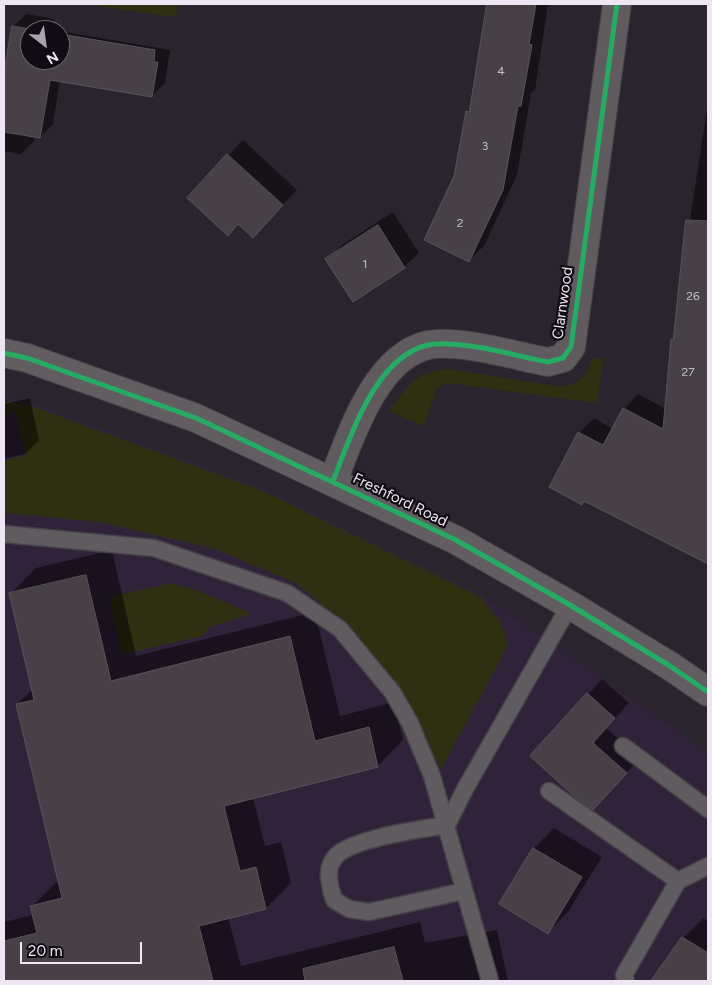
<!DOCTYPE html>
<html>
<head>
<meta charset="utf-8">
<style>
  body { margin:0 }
  #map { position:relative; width:712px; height:985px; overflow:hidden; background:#2a242e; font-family:Figtree,sans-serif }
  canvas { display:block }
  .frame { position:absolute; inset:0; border:5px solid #eee7f3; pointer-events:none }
  .north { position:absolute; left:20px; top:20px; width:50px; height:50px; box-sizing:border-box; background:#110c14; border:1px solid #69646d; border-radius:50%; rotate:150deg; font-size:14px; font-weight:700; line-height:20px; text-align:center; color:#eee7f3 }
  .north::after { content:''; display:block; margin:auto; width:18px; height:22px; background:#a9a3ae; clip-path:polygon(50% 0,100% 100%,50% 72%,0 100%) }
  .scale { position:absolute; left:20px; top:942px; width:122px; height:22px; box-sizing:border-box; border:2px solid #eee7f3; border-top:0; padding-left:6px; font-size:15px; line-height:18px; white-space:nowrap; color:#eee7f3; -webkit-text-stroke:4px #110c14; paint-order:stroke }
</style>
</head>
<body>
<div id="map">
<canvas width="712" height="985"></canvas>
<div class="frame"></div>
<div class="north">N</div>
<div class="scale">20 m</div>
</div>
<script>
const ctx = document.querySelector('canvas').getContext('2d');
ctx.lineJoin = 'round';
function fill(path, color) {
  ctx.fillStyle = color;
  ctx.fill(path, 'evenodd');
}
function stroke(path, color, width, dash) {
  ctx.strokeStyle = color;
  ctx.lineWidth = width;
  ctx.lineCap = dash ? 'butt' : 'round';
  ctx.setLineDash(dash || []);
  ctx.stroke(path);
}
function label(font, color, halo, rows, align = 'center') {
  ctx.font = font + ' Figtree,sans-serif';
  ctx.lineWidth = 4.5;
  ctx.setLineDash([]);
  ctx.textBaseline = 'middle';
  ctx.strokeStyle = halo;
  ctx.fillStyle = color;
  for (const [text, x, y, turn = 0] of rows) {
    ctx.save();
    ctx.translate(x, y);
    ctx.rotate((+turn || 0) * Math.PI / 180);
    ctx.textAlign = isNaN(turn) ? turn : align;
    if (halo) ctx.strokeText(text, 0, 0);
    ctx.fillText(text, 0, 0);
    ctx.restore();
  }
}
fill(new Path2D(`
  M4,396L30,403L262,489L482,596L679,731L708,754V981H4Z`), '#302339');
fill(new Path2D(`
  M80,4H178L176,17Z
  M604,358L597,403L448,383L437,388L423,426L389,411C408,385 415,372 449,369L561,387C581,382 586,379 592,359Z
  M4,401L29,405L263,491L481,597L501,623L508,645L441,769L410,707L351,629L296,583L215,549L100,522L4,513V461L25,455L15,412L4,415Z
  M171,583L193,589L252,614L209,627L203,636L122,654L109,597Z`), '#2e3011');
fill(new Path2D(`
  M487,4H548L535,90L531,93L517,175L484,246L469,260L456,176L467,112L471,108Z
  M26,14L54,19L52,29L56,30H30V60H60V31L170,50L165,83L152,96L60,80L53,124L40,137L34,136V141L21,154L4,151V66H6L13,27Z
  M708,104V562L586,500L582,504L579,433L594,418L613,429L624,409L638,394L666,409L672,339L674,337L683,264Z
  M243,140L297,190L267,222L239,223L228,234L189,198Z
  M393,212L419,253L404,267L327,260L342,245Z
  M30,398L39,440L25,454L4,459V404Z
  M112,550L136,656L315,612L340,716L394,702L403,740L378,766L253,797L265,846L281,842L291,883L266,908L228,917L241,966L420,922L425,943L497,930L508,981H4V922L33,915L31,907L59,880L17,704L33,689L10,594L36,568Z
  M602,679L629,703L606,728L640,758L608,793L532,756Z
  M554,828L602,857L568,912L548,932L501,904L534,848Z
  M703,918L708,921V981H653L683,938Z`), '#0007');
const building = new Path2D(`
  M487,4H536L529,44L532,45L521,106H518L503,190L469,262L424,240L454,176L466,111L469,112Z
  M12,26L35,30H30V60H60V34L155,50L154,62H158L152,97L50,80L40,138L4,132V73Z
  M227,154L283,205L253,238L238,224L228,236L187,198Z
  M686,220L708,221V564L584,501L582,505L549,487L578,432L603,445L623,408L663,429L671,339H673Z
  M378,225L405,268L353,302L325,259Z
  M86,575L111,681L290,636L315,741L369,727L378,767L224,806L240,871L256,867L266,909L199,926L213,981H4V941L37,933L30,906L62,898L16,704L34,700L9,593Z
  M587,693L615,718L593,743L627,773L593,810L575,797L530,756Z
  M533,848L582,877L548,934L499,904Z
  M682,937L708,953V981H651Z
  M394,947L403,981H305L303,969Z`);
fill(building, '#474047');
stroke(building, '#5a525a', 1);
const lane = new Path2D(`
  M4,534L154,548L287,593L340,629L393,693L410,723L432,776L490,981
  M623,746L708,809
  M549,791L678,881
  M464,891L369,912L349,909L334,900C330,886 324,869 336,856C353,838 422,829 447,825L465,789L570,605
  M626,981L624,975L678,881L708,866`);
const street = new Path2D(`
  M333,481C350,438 375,357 428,345C459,339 516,356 548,362L563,358L571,347L617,4`);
const secondary = new Path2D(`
  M4,353L27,358L196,418L456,540L570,605L670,666L708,692`);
stroke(lane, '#454049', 19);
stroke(street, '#454049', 30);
stroke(secondary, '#454049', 30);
stroke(lane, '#605b5e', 16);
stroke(street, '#605b5e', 28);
stroke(secondary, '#625d61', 28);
stroke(new Path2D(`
  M4,353L27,358L196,418L456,540L570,605L670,666L708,692
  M333,481C350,438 375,357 428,345C459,339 516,356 548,362L563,358L571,347L617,4`), '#26ab63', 5);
label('12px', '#c4bdc8', null, [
  ["4",501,71],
  ["3",485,146],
  ["2",460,223],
  ["1",365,264],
  ["26",693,296],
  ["27",688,372]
]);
label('15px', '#eee7f3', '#110c14', [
  ["Clarnwood",563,303,-82],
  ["Freshford Road",400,500,26]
]);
</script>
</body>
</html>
